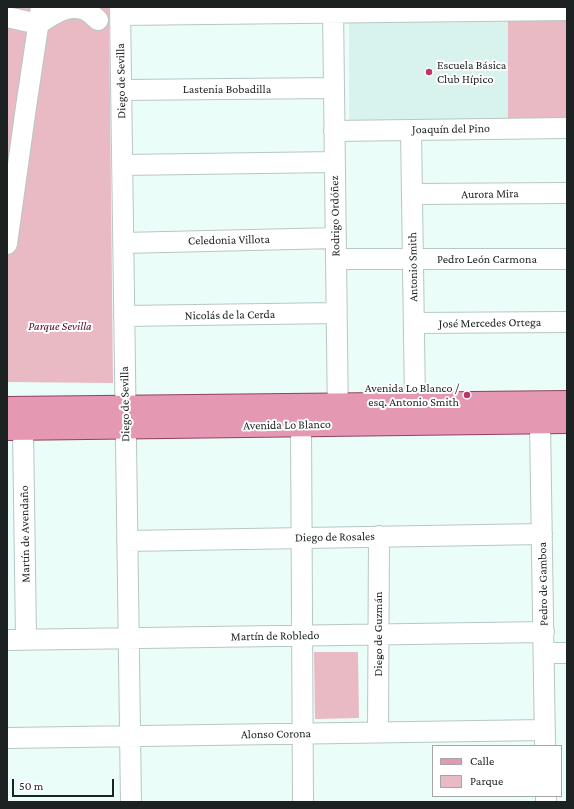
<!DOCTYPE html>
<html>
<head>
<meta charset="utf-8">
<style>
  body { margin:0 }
  #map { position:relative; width:574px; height:809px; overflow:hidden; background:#ebfdf9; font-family:"Crimson Pro",serif }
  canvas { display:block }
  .frame { position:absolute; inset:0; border:8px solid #1c2221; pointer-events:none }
  .legend { position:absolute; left:432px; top:745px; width:130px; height:52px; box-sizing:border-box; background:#fff; border:1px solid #a4a7a6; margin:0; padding:5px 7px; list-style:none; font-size:12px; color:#1c2221 }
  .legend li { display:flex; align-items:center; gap:8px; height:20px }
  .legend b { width:20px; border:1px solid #a4a7a6 }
  .scale { position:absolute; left:12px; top:779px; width:102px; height:18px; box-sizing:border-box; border:2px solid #1c2221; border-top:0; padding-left:5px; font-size:12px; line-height:14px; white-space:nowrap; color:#1c2221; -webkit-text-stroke:3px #fff; paint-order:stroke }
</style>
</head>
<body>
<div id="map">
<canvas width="574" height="809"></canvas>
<div class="frame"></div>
<ul class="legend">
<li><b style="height:5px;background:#e498b1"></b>Calle</li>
<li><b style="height:11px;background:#e9b9c4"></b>Parque</li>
</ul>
<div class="scale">50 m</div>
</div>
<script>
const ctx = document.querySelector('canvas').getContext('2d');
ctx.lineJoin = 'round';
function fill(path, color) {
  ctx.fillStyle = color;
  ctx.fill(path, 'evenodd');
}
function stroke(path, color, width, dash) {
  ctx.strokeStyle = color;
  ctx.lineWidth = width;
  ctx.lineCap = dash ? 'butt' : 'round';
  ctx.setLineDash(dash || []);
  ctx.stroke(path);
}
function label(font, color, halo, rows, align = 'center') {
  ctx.font = font + ' "Crimson Pro",serif';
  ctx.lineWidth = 4;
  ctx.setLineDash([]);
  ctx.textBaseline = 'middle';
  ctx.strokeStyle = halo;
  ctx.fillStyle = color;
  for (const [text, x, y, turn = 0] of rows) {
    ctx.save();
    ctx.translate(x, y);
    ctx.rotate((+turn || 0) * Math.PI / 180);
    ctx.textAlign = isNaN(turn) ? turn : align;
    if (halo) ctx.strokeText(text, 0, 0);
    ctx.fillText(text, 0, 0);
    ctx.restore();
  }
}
fill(new Path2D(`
  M508,21V121L349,123V23Z`), '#d8f3ee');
fill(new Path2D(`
  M7,7H109L113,383L7,382Z
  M508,21H567V121H508Z
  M314,652H358L359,718L315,719Z`), '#e9b9c4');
const minor = new Path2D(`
  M120,7L131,802
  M333,7L338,421
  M120,15L567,10
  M7,17L38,24C53,15 68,3 85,10C90,12 94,17 98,20
  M121,90L334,88
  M411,130L415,403
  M334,131L567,128
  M122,165L335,162
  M412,194L567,193
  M123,243L336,238
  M7,244L26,107L41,7
  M336,259H567
  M124,316L336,313
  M414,323L567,322
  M540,423L545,746
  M301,425L303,802
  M23,428L26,639
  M127,541L542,534
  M7,640L544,632
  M544,653H567
  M378,732L379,536
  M7,738L545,730
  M546,796V802`);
const major = new Path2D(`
  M7,408L567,402
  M7,429L567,422`);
stroke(minor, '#b7c7c4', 22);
stroke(major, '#92425d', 24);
stroke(minor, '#fff', 20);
stroke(major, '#e498b1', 22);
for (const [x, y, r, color] of [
  [429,72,4,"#c03467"],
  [467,395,4,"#c03467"]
]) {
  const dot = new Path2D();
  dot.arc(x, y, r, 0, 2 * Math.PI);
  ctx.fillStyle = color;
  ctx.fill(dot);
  stroke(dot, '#fff', 1.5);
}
label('12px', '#1c2221', '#fff', [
  ["Escuela Básica",437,65],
  ["Club Hípico",437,79],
  ["Avenida Lo Blanco /",459,388,"right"],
  ["esq. Antonio Smith",459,402,"right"]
], 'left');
label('12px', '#1c2221', '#fff', [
  ["Diego de Sevilla",121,81,-91],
  ["Lastenia Bobadilla",227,89],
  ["Joaquín del Pino",451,129,-1],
  ["Aurora Mira",490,194,-1],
  ["Rodrigo Ordóñez",335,216,-91],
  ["Celedonia Villota",229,240,-1],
  ["Pedro León Carmona",487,259],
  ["Antonio Smith",413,267,-91],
  ["Nicolás de la Cerda",230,315,-1],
  ["José Mercedes Ortega",490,323,-1],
  ["Diego de Sevilla",125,404,-91],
  ["Avenida Lo Blanco",287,425,-1],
  ["Martín de Avendaño",25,534,-91],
  ["Diego de Rosales",335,537,-1],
  ["Pedro de Gamboa",543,584,-91],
  ["Diego de Guzmán",378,634,-90],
  ["Martín de Robledo",275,636,-1],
  ["Alonso Corona",276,734,-1]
]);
label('italic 12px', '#570929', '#fff', [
  ["Parque Sevilla",60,326]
]);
</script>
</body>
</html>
